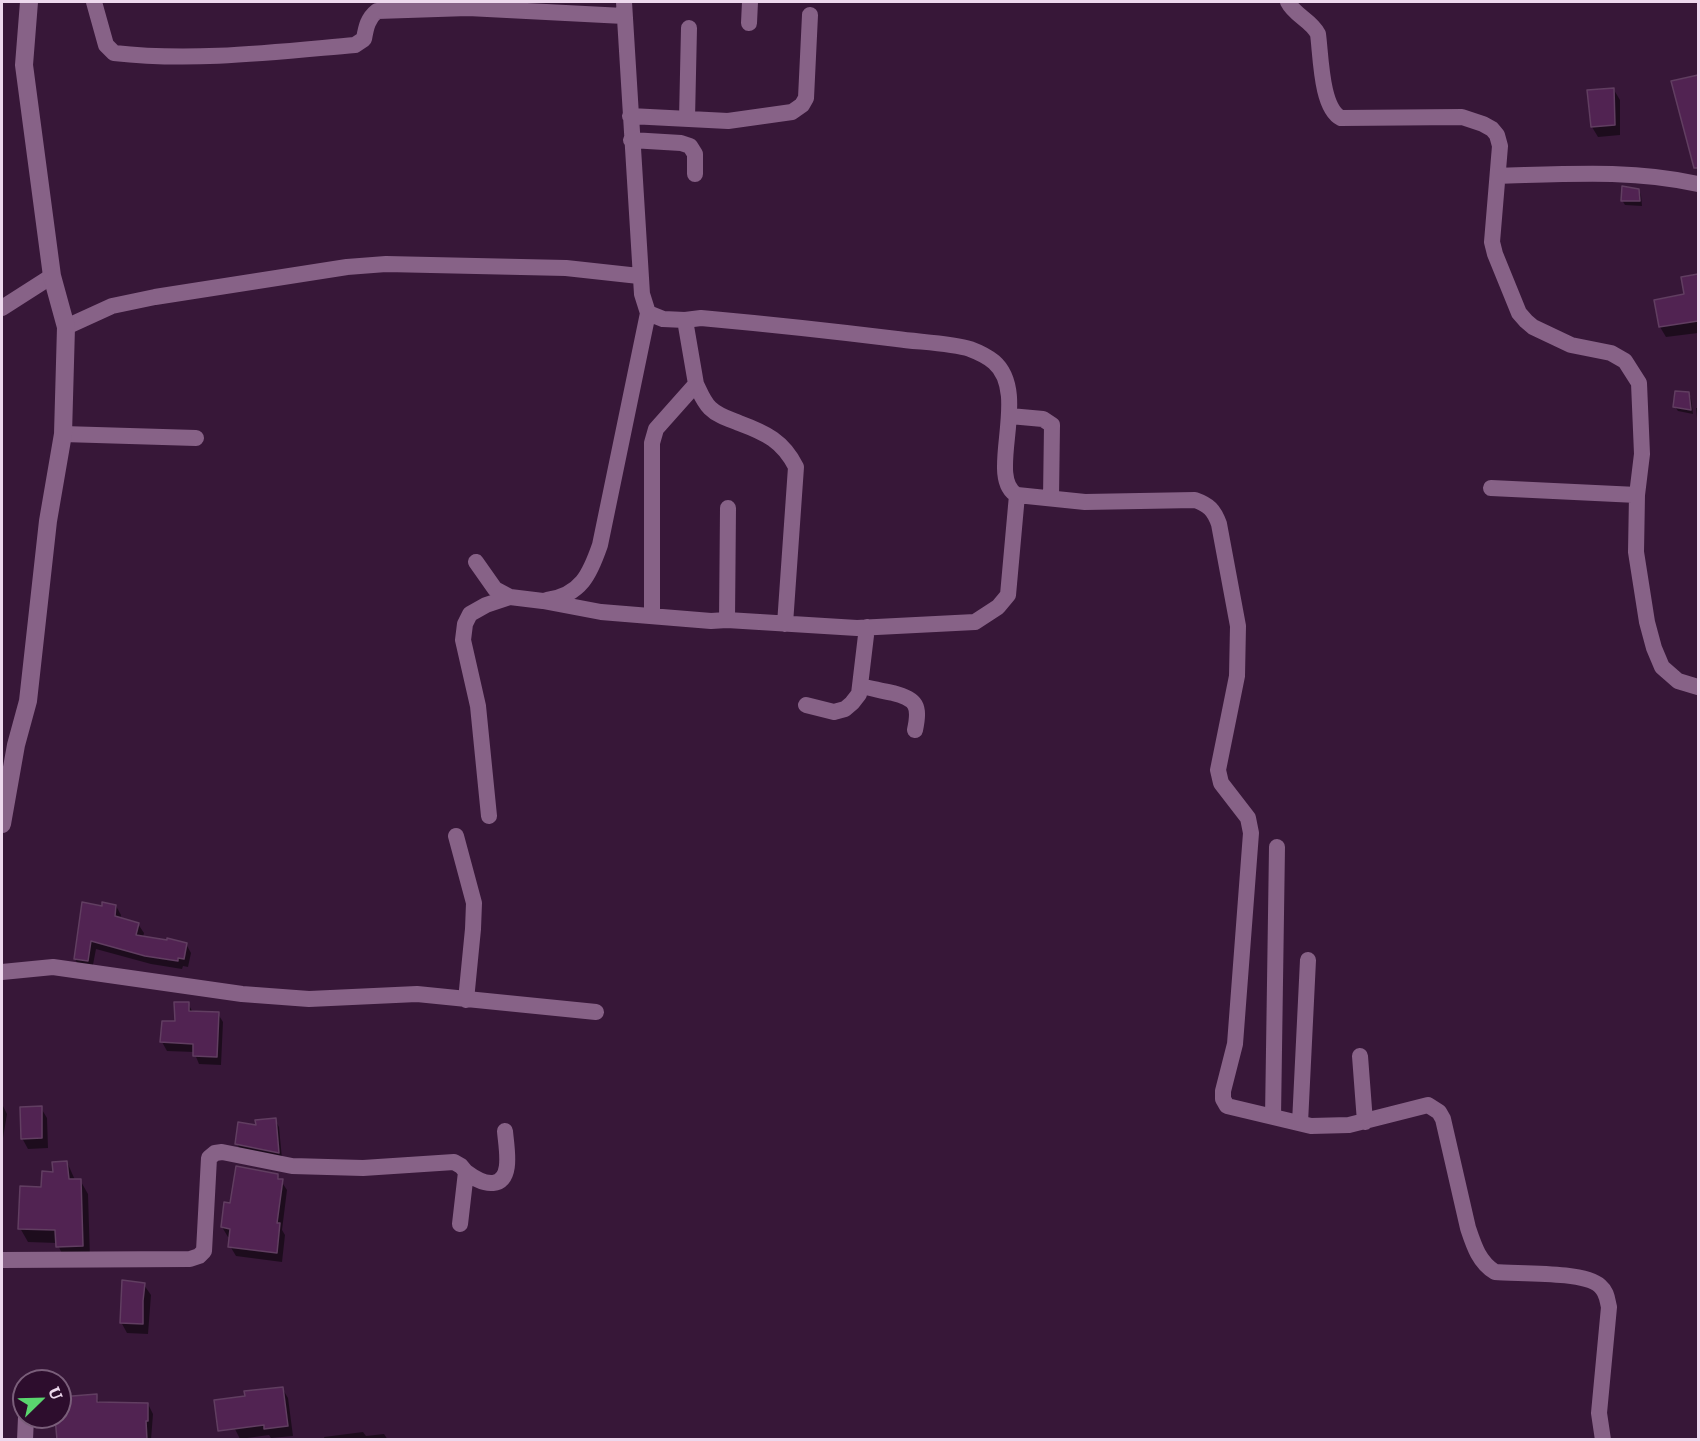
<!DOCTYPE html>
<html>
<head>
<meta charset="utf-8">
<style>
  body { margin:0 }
  #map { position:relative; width:1700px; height:1441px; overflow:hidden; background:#371738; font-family:Literata,serif }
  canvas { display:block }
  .frame { position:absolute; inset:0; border:3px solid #edd8ed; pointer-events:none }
  .north { position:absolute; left:12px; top:1369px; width:60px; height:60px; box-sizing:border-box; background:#2d0d2d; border:2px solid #7a5e7a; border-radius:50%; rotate:67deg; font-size:16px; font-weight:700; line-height:24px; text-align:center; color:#edd8ed }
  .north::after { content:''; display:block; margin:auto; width:21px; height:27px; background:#5ad56e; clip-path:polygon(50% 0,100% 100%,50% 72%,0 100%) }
</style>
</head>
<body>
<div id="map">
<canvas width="1700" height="1441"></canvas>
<div class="frame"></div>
<div class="north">U</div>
</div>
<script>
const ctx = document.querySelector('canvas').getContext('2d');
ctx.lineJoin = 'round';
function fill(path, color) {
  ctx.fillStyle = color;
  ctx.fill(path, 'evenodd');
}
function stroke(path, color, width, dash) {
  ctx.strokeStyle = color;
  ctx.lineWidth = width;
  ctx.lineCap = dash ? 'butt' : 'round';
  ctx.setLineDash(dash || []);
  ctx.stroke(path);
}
fill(new Path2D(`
  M1697,77L1698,80V156L1696,157Z
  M1614,90L1620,100V135L1598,137L1592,127Z
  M1639,190L1641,195L1642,206L1625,205L1622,200Z
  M1698,276V333L1666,337L1660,327L1686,295L1683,278Z
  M1688,393L1691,398L1693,414L1678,411L1675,407Z
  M1696,408H1698V428Z
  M116,906L121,915L120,919L138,924L144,933L143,937L186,944L191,953L188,967L183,966L182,969L151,964L96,949L92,970L80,968L75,959L103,907Z
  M188,1003L193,1013L218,1014L223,1022L221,1065L199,1064L194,1052L167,1051L162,1042Z
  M2,1104L7,1114L2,1144Z
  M41,1108L47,1118L48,1148L28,1149L22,1138Z
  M275,1120L279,1127L282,1159L241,1151L237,1144L257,1127Z
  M67,1162L75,1180H80L88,1194L90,1259L65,1260L57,1243L28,1242L20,1228L42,1188Z
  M277,1175L287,1190L282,1230L285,1235L282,1262L236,1256L230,1246L231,1237H228L222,1227L232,1204Z
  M144,1285L151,1295L148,1334L127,1333L121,1322Z
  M282,1388L288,1398L293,1436L271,1438L269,1435L240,1439L235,1429Z
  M96,1396L100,1404H148L153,1414L151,1440H57L56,1417H60V1399Z
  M363,1432L366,1436L384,1434L388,1440H325L324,1437Z`), '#0007');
const building = new Path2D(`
  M1698,75V168H1694L1671,81Z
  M1614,88L1615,125L1591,127L1587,90Z
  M1622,186L1639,189L1640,201H1621Z
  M1698,274V321L1659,327L1654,300L1684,294L1681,277Z
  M1675,391L1689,392L1691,410L1673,407Z
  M82,902L102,906V902L116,905L115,916L139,923L136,935L167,940V938L187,943L184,959L178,958V961L145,956L91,941L88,961L74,959Z
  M174,1002H189V1011L219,1012L217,1057L193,1056V1044L160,1042L162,1021H175Z
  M42,1106V1138L21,1139L20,1107Z
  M276,1118L279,1153L235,1144L238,1122L256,1125L255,1120Z
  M67,1161L69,1179H81L83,1246L56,1247L55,1230L18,1229L20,1186L41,1187L42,1171L53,1172L52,1162Z
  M236,1166L278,1174V1179H283L277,1223H280L277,1253L228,1247L230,1229L221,1227L224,1202L230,1203Z
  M122,1280L145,1283L143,1301V1324L120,1323Z
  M283,1387L288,1426L264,1429V1425L218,1431L214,1400L245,1396L244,1391Z
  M97,1394V1402L148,1403V1421H146L147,1440H57L55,1417H60V1397Z`);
fill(building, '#512352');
stroke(building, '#613e61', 1.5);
stroke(new Path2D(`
  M94,2L106,45L114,53C194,62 275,52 355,45L364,39C366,27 368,18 377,11L468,8L624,16
  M624,2L642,294L648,313L663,319L685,320L696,384L656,429L652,443V616
  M1288,2C1295,16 1311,20 1318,34C1321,56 1321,108 1341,118L1462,117L1483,124L1492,129L1497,135L1500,146L1492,242L1495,254L1519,313L1526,321L1533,327L1571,345L1611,353L1625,361L1639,383L1642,454L1637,495L1636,552L1647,622L1654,648L1662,667L1678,681L1698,687
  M749,23L750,2
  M630,116L728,121L792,112L802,105L806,98L810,15
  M687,119L689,28
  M631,140L681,143L690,146L695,154V174
  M1498,176C1566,174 1633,169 1698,184
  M2,308L52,276
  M685,320L701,318C767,324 832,331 897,339C917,342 952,343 970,349C978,352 988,357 994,362C1031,394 985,478 1017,495L1085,502L1195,500C1209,505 1214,510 1219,524L1238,626L1237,676L1218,770L1221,783L1248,818L1251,833L1235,1044L1223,1091V1099L1227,1106L1311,1126L1349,1125L1428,1105L1439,1112L1443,1119L1468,1228C1474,1246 1479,1262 1495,1272C1519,1274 1584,1271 1600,1286C1607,1292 1607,1299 1609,1307L1599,1413L1603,1440
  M66,327L112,306L155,297L347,267L386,264L566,268L639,276
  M696,384C700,392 703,401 710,408C718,416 729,419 739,423C766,433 783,441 796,467L785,624
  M1010,416L1043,419L1052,425L1051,498
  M63,434L196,438
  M1491,488L1637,495
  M476,562L495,589L510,597
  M547,600C581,595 590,574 600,545L648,313
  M727,620L728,508
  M860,686C871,688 882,691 893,693C917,699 920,706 915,730
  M806,705L834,712L845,709L852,703L859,694L867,627
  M489,816L478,706L463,640L465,624L470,614L486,605L510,597L543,601L601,612L711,621L727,620L857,628L975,622L998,607L1008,595L1017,495
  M456,836L474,903L473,929L466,1000
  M2,972L53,967L242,994L309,999L417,994L596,1012
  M1360,1056L1365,1122
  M1273,1117L1277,847
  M1300,1123L1308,960
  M466,1172C474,1178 483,1184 493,1183C514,1181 506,1146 505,1131
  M2,1260L190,1259L199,1256L204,1251L209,1158L215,1153L222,1152L292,1166L363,1168L454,1162L461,1166L466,1172L460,1224
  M25,1440L26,1417`), '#876287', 16);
stroke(new Path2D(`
  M2,824L16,745L28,701L48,521L63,434L66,327L52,276L24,65L29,2`), '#876287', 18);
</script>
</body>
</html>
